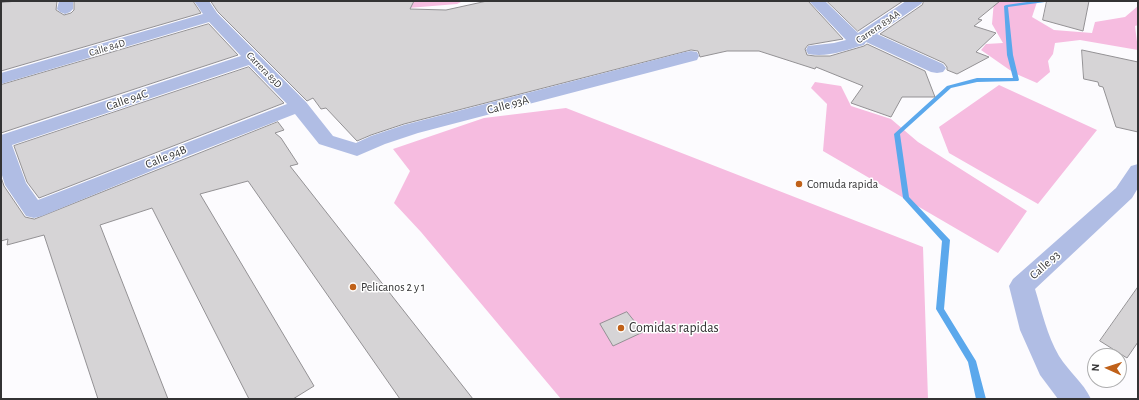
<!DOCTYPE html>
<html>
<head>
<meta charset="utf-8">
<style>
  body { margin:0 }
  #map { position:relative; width:1139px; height:400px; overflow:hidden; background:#fcfbfe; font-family:"Alegreya Sans",sans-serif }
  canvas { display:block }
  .frame { position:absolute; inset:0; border:2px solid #333334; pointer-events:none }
  .north { position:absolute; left:1087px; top:348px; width:40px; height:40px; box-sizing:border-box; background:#fff; border:1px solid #adadae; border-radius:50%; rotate:273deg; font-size:11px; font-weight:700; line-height:16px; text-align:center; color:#333334 }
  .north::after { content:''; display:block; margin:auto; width:14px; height:18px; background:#c06119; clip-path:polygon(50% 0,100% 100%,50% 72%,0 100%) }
</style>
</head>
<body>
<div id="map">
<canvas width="1139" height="400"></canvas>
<div class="frame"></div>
<div class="north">N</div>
</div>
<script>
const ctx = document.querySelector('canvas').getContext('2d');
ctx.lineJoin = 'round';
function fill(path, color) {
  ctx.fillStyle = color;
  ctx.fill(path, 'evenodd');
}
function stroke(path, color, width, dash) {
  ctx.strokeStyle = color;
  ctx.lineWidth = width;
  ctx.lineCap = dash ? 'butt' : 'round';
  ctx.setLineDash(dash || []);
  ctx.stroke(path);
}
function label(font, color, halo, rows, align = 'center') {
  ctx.font = font + ' "Alegreya Sans",sans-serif';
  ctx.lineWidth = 3;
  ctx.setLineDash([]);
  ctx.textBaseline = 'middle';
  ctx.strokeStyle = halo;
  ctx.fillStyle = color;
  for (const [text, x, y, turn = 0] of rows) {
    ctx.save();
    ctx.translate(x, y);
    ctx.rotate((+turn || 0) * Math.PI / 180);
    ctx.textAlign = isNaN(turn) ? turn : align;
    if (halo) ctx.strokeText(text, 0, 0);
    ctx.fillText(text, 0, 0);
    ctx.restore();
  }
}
fill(new Path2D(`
  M362,1H463L457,4L408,8Z
  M994,1L1037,2L1032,17L1054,30L1092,33L1095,22L1125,17L1138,6V25L1135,26L1138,50L1080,40L1055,43L1053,54L1048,61L1050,72L1037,83L1014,73L981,50L986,44L1003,43L992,24Z
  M815,82L841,86L851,106L891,119L918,142L1027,211L998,253L823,151L827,104L811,88Z
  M999,85L1097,130L1038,204L949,153L939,127Z
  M566,108L923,247L928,399H561L421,232L394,203L410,171L393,149L484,118Z`), '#f6bce0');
fill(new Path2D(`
  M1034,1H1047L1045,2L1008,7L1013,55L1019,80L1018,81L977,82L951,88L900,134L909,197L950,240L944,309L976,361L986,399H976L968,362L936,309L942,241L903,198L894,134L947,86L977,78H1013L1007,55L1004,6L1006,5Z`), '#5ba8ec');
const building = new Path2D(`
  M17,1H57L56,10L64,15L71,13L74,10V1H193L201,13L1,71V3Z
  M211,1H414L410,9L446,10L487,1H808L843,39L808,45L805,49L807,55L815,56H830L864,46L867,44L925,71L935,97H902L891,117L851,103L863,86L816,67L815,69L759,51H727L700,57L698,51L691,50L404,124L371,135L357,141L326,108L321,109L313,98L307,101L218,12Z
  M827,1H903L858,31Z
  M924,1H1000L978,19L982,20L974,26L996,33L976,52L989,57L957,74L947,70V67L944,63L880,34L922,5Z
  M1047,1H1089L1083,31L1043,20Z
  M209,24L238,55L1,133V85Z
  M1082,50L1138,62V132L1116,127L1103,87L1099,86L1098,82L1084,79Z
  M249,67L284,103L39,198L27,182L14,146Z
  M278,122L284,130L275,133L281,138L298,164L290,166L473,399H400L248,181L200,194L314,386L293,399H249L152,208L100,225L168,399H98L44,235L7,245L8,239L1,241V177L4,186L25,217L34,219Z
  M1138,287V342L1127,358L1100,341Z
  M627,312L643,332L613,346L600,324Z`);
fill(building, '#d6d4d6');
stroke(building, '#939194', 1);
fill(new Path2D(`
  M59,1H73V9L70,12L65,14L60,12L57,9Z
  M194,1H209L217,13L306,102L333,136L356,143L371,136L404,125L685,52L691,51L697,52L699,56L697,60L418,133L385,144L357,156L319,144L295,114L185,157L42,216L34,218L26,216L5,185L1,172V135L241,56L209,22L1,84V73L203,14ZM249,65L287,104L38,200L26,183L12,145Z
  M809,1H825L858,33L906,1H923L921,4L877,34L943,64L946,68L943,72L937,73L931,72L866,42L864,45C846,50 827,58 808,54L806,50L808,46L834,43L846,40Z
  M1138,164V188L1132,198L1035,289C1042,312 1047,335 1059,356C1069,372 1083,382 1091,399H1058L1040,375L1020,330L1009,286L1013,279L1116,188L1131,166Z`), '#b0bde4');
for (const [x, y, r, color] of [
  [799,184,4,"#c06119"],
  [353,287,4,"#c06119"],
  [621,328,4,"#c06119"]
]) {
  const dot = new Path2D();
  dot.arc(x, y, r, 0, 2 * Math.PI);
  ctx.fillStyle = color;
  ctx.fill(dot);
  stroke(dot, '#fff', 1.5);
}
label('10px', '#333334', '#fff', [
  ["Carrera 83AA",878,27,-34],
  ["Calle 84D",107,48,-17],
  ["Carrera 83D",264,70,46]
]);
label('12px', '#333334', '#fff', [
  ["Calle 94C",127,100,-19],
  ["Calle 93A",508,105,-15],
  ["Calle 94B",166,157,-22],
  ["Calle 93",1045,265,-42]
]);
label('12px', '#333334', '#fff', [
  ["Comuda rapida",807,184],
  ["Pelicanos 2 y 1",361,287]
], 'left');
label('14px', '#333334', '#fff', [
  ["Comidas rapidas",629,328]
], 'left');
</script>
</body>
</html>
